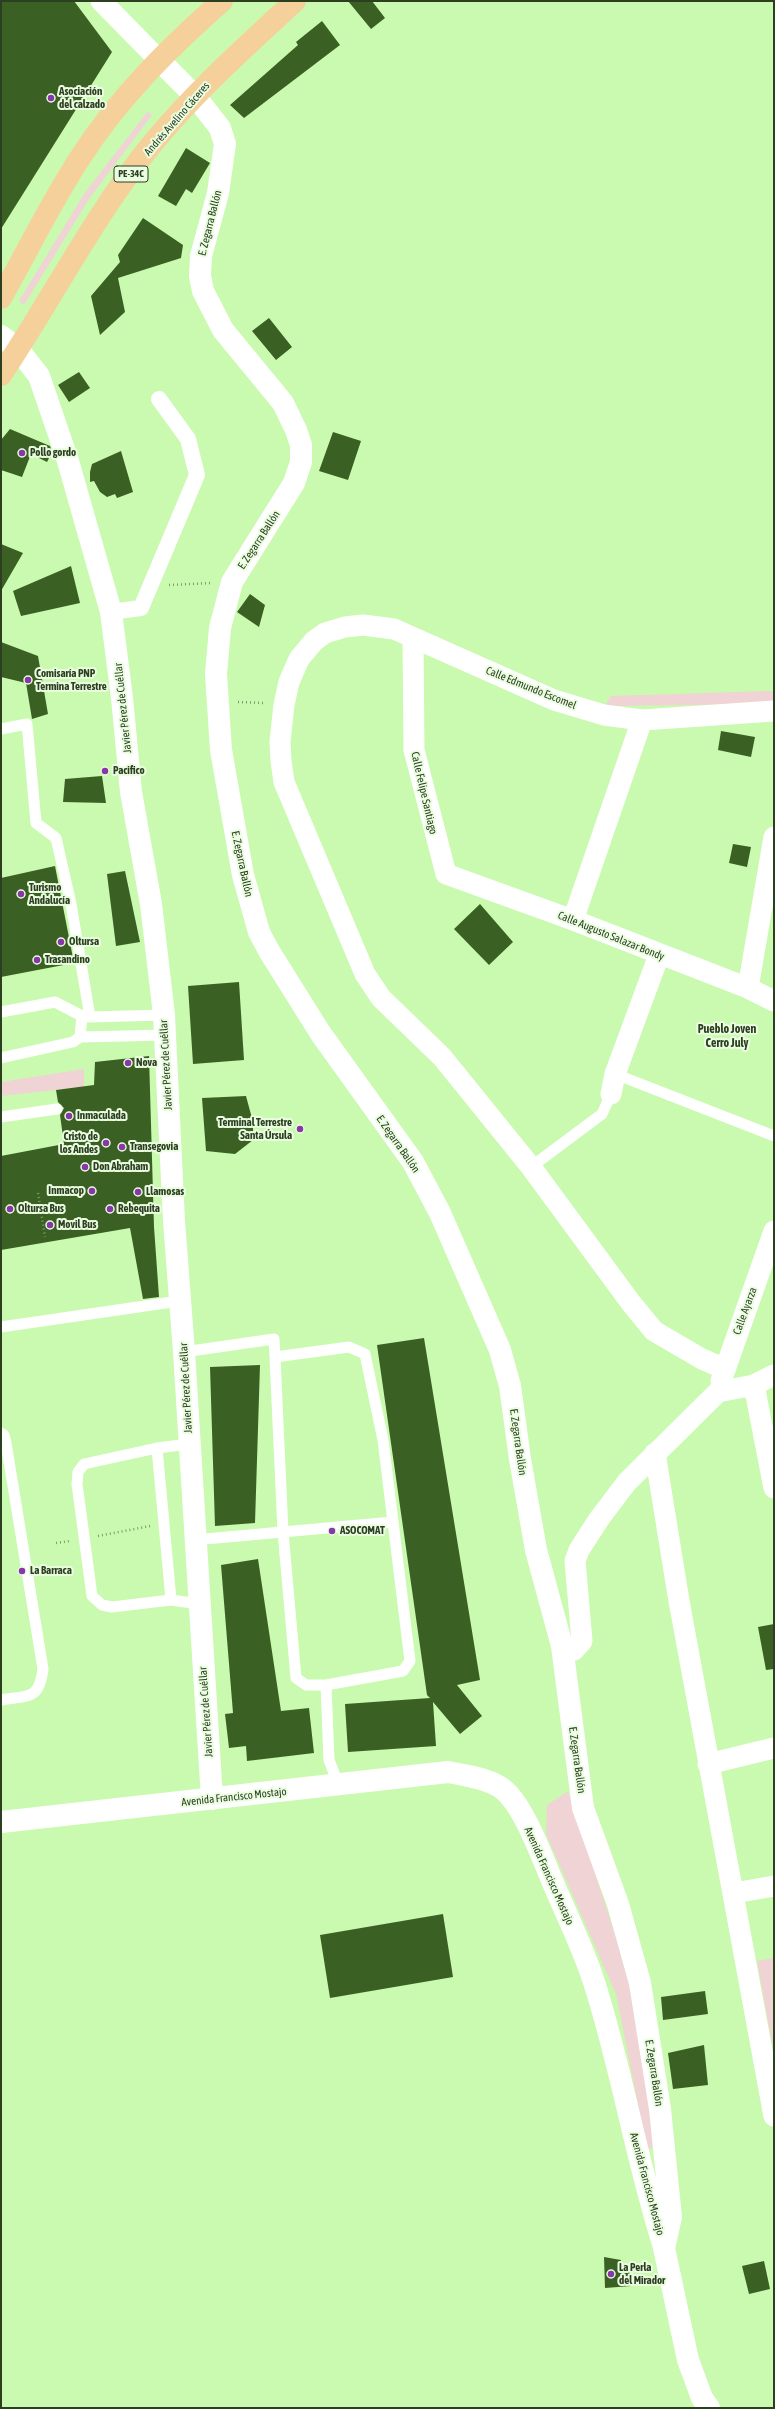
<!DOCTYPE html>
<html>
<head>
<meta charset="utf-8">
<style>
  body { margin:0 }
  #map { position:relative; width:775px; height:2409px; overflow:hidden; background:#c9faaf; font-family:"Asap Condensed",sans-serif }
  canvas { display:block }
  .frame { position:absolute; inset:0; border:2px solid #2c3f21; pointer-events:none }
</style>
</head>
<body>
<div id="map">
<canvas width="775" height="2409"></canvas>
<div class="frame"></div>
</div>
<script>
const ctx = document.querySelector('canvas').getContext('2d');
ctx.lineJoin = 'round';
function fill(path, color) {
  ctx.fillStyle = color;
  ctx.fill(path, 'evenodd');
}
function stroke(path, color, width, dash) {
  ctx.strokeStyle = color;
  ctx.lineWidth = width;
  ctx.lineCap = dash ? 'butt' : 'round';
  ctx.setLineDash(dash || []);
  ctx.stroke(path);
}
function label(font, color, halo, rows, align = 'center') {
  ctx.font = font + ' "Asap Condensed",sans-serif';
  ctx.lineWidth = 4;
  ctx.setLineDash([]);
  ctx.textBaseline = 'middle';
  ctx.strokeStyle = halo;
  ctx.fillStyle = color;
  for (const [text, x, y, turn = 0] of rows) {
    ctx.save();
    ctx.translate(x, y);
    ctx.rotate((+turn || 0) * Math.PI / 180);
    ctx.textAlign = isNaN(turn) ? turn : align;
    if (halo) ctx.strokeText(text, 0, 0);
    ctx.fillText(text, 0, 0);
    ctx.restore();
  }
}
fill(new Path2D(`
  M148,111L152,115L89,199L24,305L19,301L84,194Z
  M770,691L774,692V704L605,706L611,696Z
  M84,1069V1087L1,1096V1082Z
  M568,1791L634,1992L659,2144L647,2150L616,1994L546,1834L547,1805Z
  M774,1958V2054L757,1961Z`), '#f0d3d4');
fill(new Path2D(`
  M1,1H74L112,52L1,229Z
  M348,1H372L385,18L371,29Z
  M322,21L340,45L244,118L230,105L298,45L296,42Z
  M186,148L210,163L192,193L186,189L176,206L158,196Z
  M143,218L183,245L181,258L118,278L125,312L100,335L91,296L120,262L118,255Z
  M269,318L292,347L276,360L252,331Z
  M79,372L90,388L69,402L58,385Z
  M10,429L50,446L52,452L47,462L31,454L22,477L1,470V440Z
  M333,432L361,441L348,480L319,471Z
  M121,451L133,492L117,498L115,494L107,497L100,492L94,481L90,482V472L92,464Z
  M1,544L23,553L1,591Z
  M71,566L80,603L21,616L13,591Z
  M250,594L265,605L259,627L237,612Z
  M1,642L38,656L48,714L32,719L26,683L1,677Z
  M721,731L755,737L751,757L718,750Z
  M102,776L106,803L63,802L65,779Z
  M733,844L751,847L747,867L729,863Z
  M55,866L74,963L1,977V878Z
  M125,871L140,942L116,946L107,874Z
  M480,904L513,942L489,965L454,929Z
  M239,982L244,1060L193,1064L188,986Z
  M149,1056L154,1227L159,1297L143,1299L130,1228L1,1250V1156L64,1144L60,1115L64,1108L58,1102L56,1090L94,1085L95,1062Z
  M246,1096L253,1122V1140L235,1154L206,1151L202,1098Z
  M424,1338L480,1680L457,1685L482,1716L460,1734L433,1702L436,1746L348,1752L345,1704L430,1698L427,1695L377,1345Z
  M260,1365L255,1523L215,1526L210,1367Z
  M258,1559L281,1711L309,1708L314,1753L247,1761L246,1746L229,1748L225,1714L233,1713L221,1565Z
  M774,1624V1669L766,1670L758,1627Z
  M443,1914L453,1977L330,1998L320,1935Z
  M705,1991L708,2014L663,2020L661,1997Z
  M704,2045L708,2085L673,2089L668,2053Z
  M604,2257L621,2260V2270H630L631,2286L605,2288Z
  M764,2261L770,2289L749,2294L742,2266Z`), '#3b6023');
stroke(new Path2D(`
  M169,585L212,583
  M238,702L265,703
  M38,1193L45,1237
  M98,1536L150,1526
  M56,1543L70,1541`), '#7c9e69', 2.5, [1, 3]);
stroke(new Path2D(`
  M1,729L27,724L36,823L56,838L71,904L90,1017
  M1,1012L55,1002L82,1016L90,1017L164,1015
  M80,1037L166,1035
  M1,1058L73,1042L80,1037L82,1016
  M615,1074L774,1136
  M1,1117L57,1109
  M531,1167L602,1114L611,1094
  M1,1327L179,1301
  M184,1352L274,1339L275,1357L349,1347L365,1354L383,1440L410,1661L403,1671L326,1685H306L296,1678L283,1532L275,1357
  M1,1433L4,1435L6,1443L43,1669C39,1701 28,1695 1,1700
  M189,1444L157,1448L171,1600L199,1604
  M157,1448L84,1464L78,1472L77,1484L92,1596L102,1605L112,1607L171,1600
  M194,1540L393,1522
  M326,1685L329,1760L339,1786`), '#fff', 11);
stroke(new Path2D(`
  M111,612L141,608L197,475L188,439L159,399`), '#fff', 16);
stroke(new Path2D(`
  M101,1L158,59
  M413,638L414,750L446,874L573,920L748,988L774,1001
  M573,920L642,720
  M748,988L774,837
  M611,1094L615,1074L659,955
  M725,1369L702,1359L654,1331L631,1303L531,1167L442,1057L381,998L365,974L284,782L281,761L280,741L284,705L289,682L299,659L314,641L325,633L345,627L363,625L394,629L554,700L604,715L642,720L774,711
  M721,1381L774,1231
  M754,1385L774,1488
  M655,1453L679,1601L774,2116
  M563,1653L574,1650L582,1641L575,1561L579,1550L599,1519L627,1482L718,1392L754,1385L774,1375
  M708,1764L774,1748
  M734,1893L774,1886`), '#fff', 21);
stroke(new Path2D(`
  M158,59L195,96L220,128L225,144L218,193L201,256L200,276L203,291L223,330L283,403L296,430L301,445V462L294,483L232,582L220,628L216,674L221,750L243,875L259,932L269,951L321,1034L413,1162L440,1213L500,1350L510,1386L520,1459L536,1550L562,1646L583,1808L618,1904L640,1983L660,2109L671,2217L664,2248L688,2360L702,2398L709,2408
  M1,336L18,349L39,376L68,461L111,612L122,698L131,792L151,904L164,1015L174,1221L184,1352L212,1799
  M1,1822L448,1772C464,1775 493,1779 505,1791C524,1808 541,1854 551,1878C565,1912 583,1947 594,1982C622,2069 636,2160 664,2247`), '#fff', 22);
stroke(new Path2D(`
  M1,298C27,252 51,202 80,158C119,97 169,48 222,1
  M1,375C52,299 94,215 152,144C195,92 245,47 295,1`), '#f6d09b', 22);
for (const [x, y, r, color] of [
  [51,98,4,"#8737a7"],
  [22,453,4,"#8737a7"],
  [28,680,4,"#8737a7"],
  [105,771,4,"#8737a7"],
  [21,894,4,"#8737a7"],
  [61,942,4,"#8737a7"],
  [37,960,4,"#8737a7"],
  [128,1063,4,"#8737a7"],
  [69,1116,4,"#8737a7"],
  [300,1129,4,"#8737a7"],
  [106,1143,4,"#8737a7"],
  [122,1147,4,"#8737a7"],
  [85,1167,4,"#8737a7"],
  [92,1191,4,"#8737a7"],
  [138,1192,4,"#8737a7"],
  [10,1209,4,"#8737a7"],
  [110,1209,4,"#8737a7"],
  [50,1225,4,"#8737a7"],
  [332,1531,4,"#8737a7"],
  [22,1571,4,"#8737a7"],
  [611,2274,4,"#8737a7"]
]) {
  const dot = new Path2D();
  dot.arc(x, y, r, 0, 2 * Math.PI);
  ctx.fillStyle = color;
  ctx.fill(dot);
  stroke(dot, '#eafde0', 1.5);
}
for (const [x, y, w] of [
  [131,174,34]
]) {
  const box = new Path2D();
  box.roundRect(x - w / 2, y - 8, w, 16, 3);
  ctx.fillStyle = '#eafde0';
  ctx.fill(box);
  stroke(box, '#2c3f21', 1);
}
label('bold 10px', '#2c3f21', null, [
  ["PE-34C",131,174]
]);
label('bold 11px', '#2c3f21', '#eafde0', [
  ["Asociación",59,92],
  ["del calzado",59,105],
  ["Pollo gordo",30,453],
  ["Comisaría PNP",36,674],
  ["Termina Terrestre",36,687],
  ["Pacifico",113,771],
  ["Turismo",29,888],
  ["Andalucía",29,901],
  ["Oltursa",69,942],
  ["Trasandino",45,960],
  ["Nova",136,1063],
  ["Inmaculada",77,1116],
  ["Terminal Terrestre",292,1123,"right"],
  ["Santa Úrsula",292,1136,"right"],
  ["Cristo de",98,1137,"right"],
  ["los Andes",98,1150,"right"],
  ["Transegovia",130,1147],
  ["Don Abraham",93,1167],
  ["Inmacop",84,1191,"right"],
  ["Llamosas",146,1192],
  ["Oltursa Bus",18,1209],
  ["Rebequita",118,1209],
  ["Movil Bus",58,1225],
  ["ASOCOMAT",340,1531],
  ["La Barraca",30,1571],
  ["La Perla",619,2268],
  ["del Mirador",619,2281]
], 'left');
label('11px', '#2c3f21', '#eafde0', [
  ["Andrés Avelino Cáceres",177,119,-49],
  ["E. Zegarra Ballón",210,223,-76],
  ["E. Zegarra Ballón",259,540,-57],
  ["Calle Edmundo Escomel",531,688,22],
  ["Javier Pérez de Cuéllar",123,708,-96],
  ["Calle Felipe Santiago",424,793,77],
  ["E. Zegarra Ballón",242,864,78],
  ["Calle Augusto Salazar Bondy",611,936,22],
  ["Javier Pérez de Cuéllar",166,1065,-93],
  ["E. Zegarra Ballón",398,1144,55],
  ["Calle Ayarza",745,1311,-70],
  ["Javier Pérez de Cuéllar",186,1388,-93],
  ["E. Zegarra Ballón",518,1442,82],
  ["Javier Pérez de Cuéllar",206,1712,-94],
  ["E. Zegarra Ballón",577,1760,82],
  ["Avenida Francisco Mostajo",234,1797,-6],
  ["Avenida Francisco Mostajo",549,1876,66],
  ["E. Zegarra Ballón",654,2073,81],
  ["Avenida Francisco Mostajo",647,2184,75]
]);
label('bold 12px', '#2c3f21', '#eafde0', [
  ["Pueblo Joven",727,1029],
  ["Cerro July",727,1043]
]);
</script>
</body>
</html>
